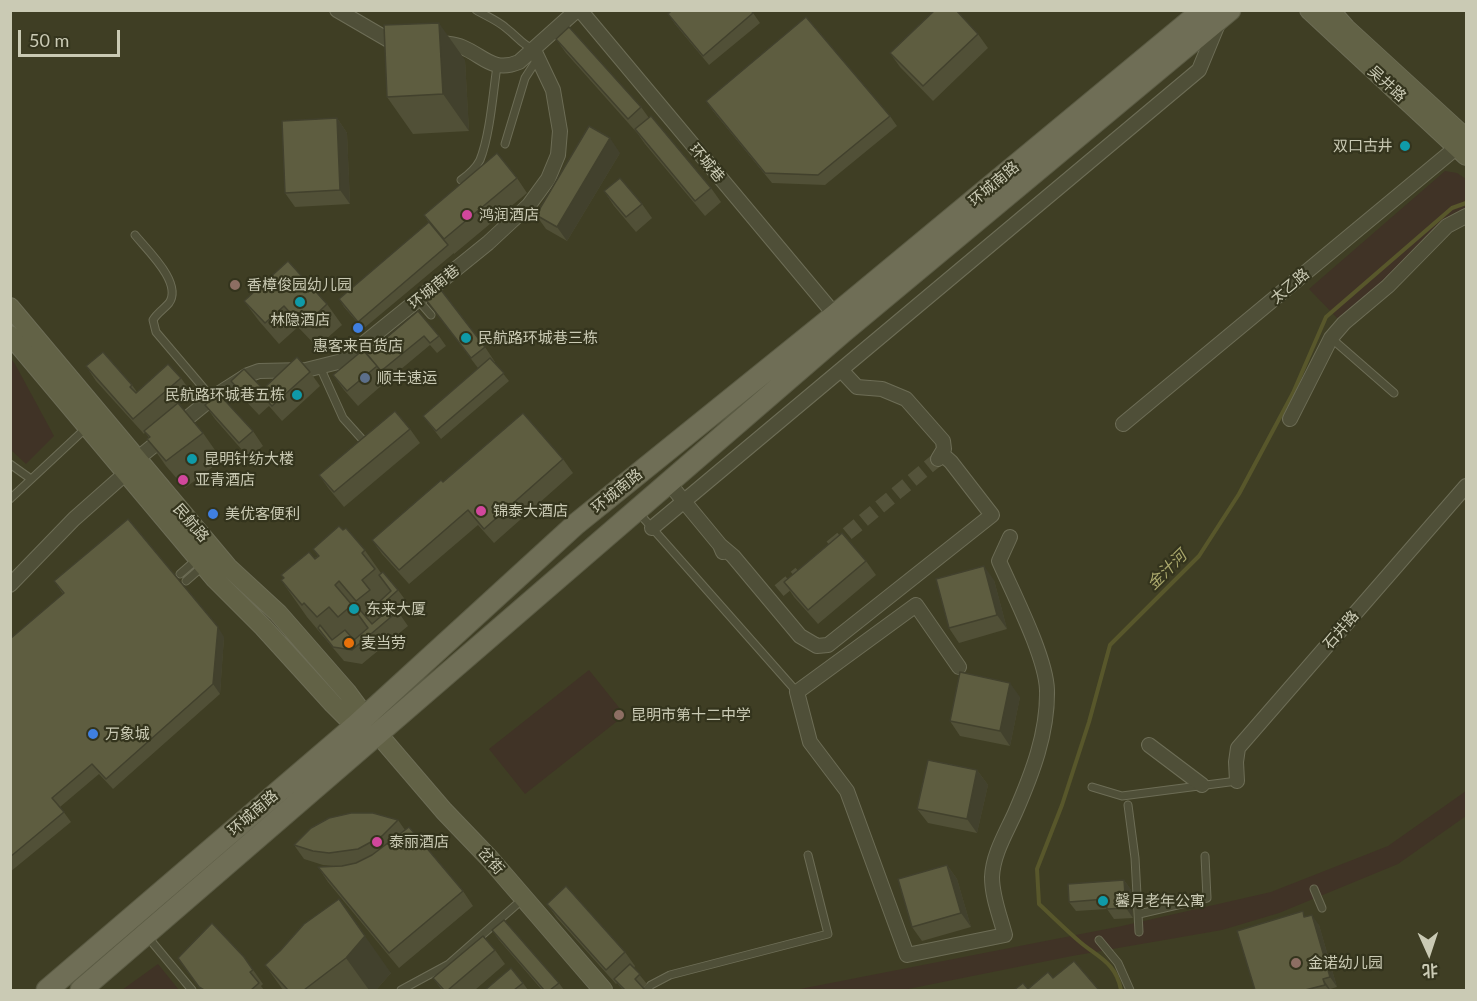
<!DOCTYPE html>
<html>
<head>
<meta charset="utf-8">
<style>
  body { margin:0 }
  #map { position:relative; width:1477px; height:1001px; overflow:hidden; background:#3f3e24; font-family:Lato,"Noto Sans SC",sans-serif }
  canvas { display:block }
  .frame { position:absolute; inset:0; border:12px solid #cacab4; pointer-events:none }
  .north { position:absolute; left:1399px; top:923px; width:60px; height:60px; -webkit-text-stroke:4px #34341d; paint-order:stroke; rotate:177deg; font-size:16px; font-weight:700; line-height:24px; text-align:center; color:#cacab4 }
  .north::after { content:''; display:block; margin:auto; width:21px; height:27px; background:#cacab4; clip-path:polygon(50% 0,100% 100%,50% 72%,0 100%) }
  .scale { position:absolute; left:18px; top:30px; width:102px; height:27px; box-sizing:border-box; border:3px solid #cacab4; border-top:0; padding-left:8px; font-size:18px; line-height:21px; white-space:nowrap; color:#cacab4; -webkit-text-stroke:4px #34341d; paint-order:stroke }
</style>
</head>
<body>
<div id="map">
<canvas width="1477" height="1001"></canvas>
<div class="frame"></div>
<div class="north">北</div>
<div class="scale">50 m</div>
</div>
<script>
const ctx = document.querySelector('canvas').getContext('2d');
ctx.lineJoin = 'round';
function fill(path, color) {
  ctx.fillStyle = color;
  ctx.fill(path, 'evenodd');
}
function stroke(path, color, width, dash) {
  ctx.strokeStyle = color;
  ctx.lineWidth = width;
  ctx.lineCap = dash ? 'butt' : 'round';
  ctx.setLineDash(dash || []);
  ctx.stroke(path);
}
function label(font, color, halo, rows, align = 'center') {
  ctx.font = font + ' Lato,"Noto Sans SC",sans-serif';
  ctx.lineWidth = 4.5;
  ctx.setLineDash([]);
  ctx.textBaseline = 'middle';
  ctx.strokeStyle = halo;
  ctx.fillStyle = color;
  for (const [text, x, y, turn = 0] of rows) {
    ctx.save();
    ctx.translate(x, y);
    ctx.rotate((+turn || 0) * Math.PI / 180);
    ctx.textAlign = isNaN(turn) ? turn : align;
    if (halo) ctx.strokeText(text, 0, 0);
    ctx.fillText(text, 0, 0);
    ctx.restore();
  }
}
fill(new Path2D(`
  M1445,171L1457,173L1466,179V209L1454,213L1385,282L1339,320L1309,289Z
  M11,359L15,364L54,436L26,464L11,450Z
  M589,670L625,715L525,794L489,749Z
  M1466,791V816L1398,864L1279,913L1222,930L1072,956L903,990H795L1122,926L1271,892L1388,846Z
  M158,964L179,990H122Z`), '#403326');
stroke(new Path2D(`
  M1121,990C1116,963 1099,958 1080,942C1066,930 1053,917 1039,904L1037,869L1062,805L1089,722L1110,645L1199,556L1239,494L1293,393L1326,317L1452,208L1466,203`), '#58572b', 4);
stroke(new Path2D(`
  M831,547L938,459
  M763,604L800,573`), '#54533a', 14, [14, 7]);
const lane = new Path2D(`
  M476,10C486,16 497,20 506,28C518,37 520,43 534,50
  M505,144L525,78L538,58
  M461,180C468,175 476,168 480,160C490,135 493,93 497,66
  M135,235C147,250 183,283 169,303C164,309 157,313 153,320L156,332L212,398
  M418,300L431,315
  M1331,338L1394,393
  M320,367L343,418L361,438
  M10,464L31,479
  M10,499L86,428
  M638,512L797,692
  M180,574L196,560
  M186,581L202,567
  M1092,787L1122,796L1237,781
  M1128,805L1135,858L1139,932
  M1314,889L1322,908
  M1139,914L1207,898L1205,856
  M147,936L192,990
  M1099,940L1118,963L1130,990
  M401,990L449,964L516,905
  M646,990L651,985L670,975L828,934L808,855`);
const street = new Path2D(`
  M337,10L392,42H401
  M580,10L835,315
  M438,42C446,44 455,44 462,47C484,56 493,73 519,62L577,10
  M841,370L857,387L882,389L906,399L943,441L944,449L938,459
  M1290,419L1331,338L1344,323L1388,286L1447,226L1466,216
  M1123,424L1457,147
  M137,459L212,398L248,375L259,371L306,370L342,361L488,243L529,205L548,179L558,155L560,131L553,90L534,50
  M668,482L720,545L723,552
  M652,528L1199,70L1218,24
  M720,545L733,556L800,636L817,646L828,645L992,515L951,462L942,454
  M10,585L74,519L126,473
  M959,667L916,605L797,692L810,742L847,791L907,955L1005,935C1000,916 992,897 992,877C993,854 1006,833 1015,813C1032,774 1048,733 1047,690C1046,657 1013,593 999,561L1010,537
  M1149,745L1202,785
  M1237,781L1236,762L1238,748L1466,486`);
const secondary = new Path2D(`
  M1309,10L1466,156
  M1330,10L1346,28L1466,138
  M10,307L228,567L278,613L347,692L378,734L444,811L490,859L603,990
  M10,335L215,579L263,627L333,704L364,735`);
const primary = new Path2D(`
  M47,990L355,726L576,524L835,315L1203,10
  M81,990L843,332L1230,10`);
stroke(lane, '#6d6d56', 9);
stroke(street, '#6d6d56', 16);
stroke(secondary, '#6d6d56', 20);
stroke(primary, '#5b5b44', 23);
stroke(lane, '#4f4f38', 7);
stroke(street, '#4f4f38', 14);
stroke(secondary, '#626246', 18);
stroke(primary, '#6f6e56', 21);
fill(new Path2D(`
  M751,10L760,23L709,65L675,24L668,14Z
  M978,34L988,48L933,101L900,67L890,53Z
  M556,39L641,107L649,118L711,188L721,202L705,216L645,144L638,134L566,53Z
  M465,60L469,131L413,134L387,97Z
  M706,101L890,116L897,126L825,185L772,183L713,111Z
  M337,118L347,133L350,204L295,207L285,193Z
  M620,153L567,241L546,229L536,215Z
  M517,178L527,193L454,254V253L363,329L344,307L339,299L429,223L424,215Z
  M604,191L642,204L652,218L636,232L614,206Z
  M244,301L327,304L342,325L317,347L298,327L279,344L259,321Z
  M427,301L485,347L495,362H494L509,381L441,439L423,416L478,368Z
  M418,311L439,336L446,346L437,353L430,345L388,380L384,376L388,380L358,406L344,390L333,375L368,355Z
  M86,366L132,385L137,392L181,378L191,392L178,403L203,433L222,460L185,488L166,466L147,439L149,438L145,432L144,434L96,381Z
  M310,372L320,386L282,421L269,406L259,415L241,396L231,381L263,389Z
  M205,405L253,431L263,446L249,458L215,419Z
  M410,429L420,443L344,507L329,489L319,475Z
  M563,459L573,473L494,543L478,525L409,584L382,554L372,540L443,482Z
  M313,549H364L381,573L398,590L409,605L399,613L408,626L362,664L344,661L307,617L281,580L318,556Z
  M866,561L876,575L818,624L794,597L784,582Z
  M994,580L1007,629L959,643L949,628Z
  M54,581L224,637L220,694L113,789L99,774L60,807L71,822L10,872V639L63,594Z
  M1020,697L1010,746L960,736L950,721Z
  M977,770L988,785L977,833L928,823L917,809Z
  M398,820L405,830L463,891L473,906L399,968L328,882L318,867L333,866L323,865L304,859L294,845Z
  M947,865L957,879L971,927L922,941L912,927Z
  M1124,880L1131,890L1133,918L1114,919L1107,909L1076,911L1069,902Z
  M547,904L625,952L635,966L634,968L647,984L643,988L645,990H623L617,983L616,984L557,918Z
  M1306,917L1319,925L1337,987L1330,989V990H1255Z
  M304,924L391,973L376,990H283L265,965L280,951Z
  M492,930L559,983L564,990H542L499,940Z
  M495,950L505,964L475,990H442L433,978Z
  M244,957L263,984L261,986L264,990H202L178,958Z
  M523,983L528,990H485Z`), '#515037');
fill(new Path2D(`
  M439,23L465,60L469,131L443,94Z
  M337,118L347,133L350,204L340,190Z
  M610,138L620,153L567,241L557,227Z
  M984,566L994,580L1007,629L997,615Z
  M218,627L224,637L220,694L213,684Z
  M1010,683L1020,697L1010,746L1000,731Z
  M977,770L988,785L977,833L967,819Z
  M947,865L957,879L971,927L961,913Z
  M1124,880L1131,890L1133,918L1126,908Z
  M339,899L391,973L376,990H369L346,958Z
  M1312,915L1319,925L1337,987L1330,977Z
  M1323,979L1330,989V990H1329L1325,985Z`), '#42412d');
const building = new Path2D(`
  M672,10H751L753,13L703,56L668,14Z
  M935,10H956L978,34L923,86L890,53Z
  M806,17L890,116L818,175L765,173L706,101Z
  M439,23L443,94L387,97L384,25Z
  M569,27L641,107L628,119L556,39Z
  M651,116L711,188L695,201L635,129Z
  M337,118L340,190L285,193L282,121Z
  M589,126L610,138L557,227L536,215Z
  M497,153L517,178L444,239L424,215Z
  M620,178L642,204L626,217L604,191Z
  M429,222L448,245L358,322L339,299Z
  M288,261L327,304L303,327L284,306L265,323L244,301Z
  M441,290L485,347L471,358L427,301Z
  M418,311L439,336L430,343L424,336L381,371L367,354Z
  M363,350L377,366L347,391L333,375Z
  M103,352L132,385L130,387L136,393L168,364L181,378L133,419L86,366Z
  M297,357L310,372L272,406L259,392L249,401L231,381L244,369L263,389Z
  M490,358L504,373L436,431L423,416Z
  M218,393L253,431L239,443L205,405Z
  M178,403L203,433L166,461L147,439L150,437L144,431Z
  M395,411L410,429L334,492L319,475Z
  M523,413L563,459L484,529L468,510L399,570L372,540L441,480L443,482Z
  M128,519L218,627L213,684L106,779L92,764L52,798L64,812L10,857V639L64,593L54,581Z
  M339,526L343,530L346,528L365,550L362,553L375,569L362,580L370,590L356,601L339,581L335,585L352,605L338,617L329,607L317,617L304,603L302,605L281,580L284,578L281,575L309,552L315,559L319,556L313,549Z
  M842,533L866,561L808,610L784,582Z
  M984,566L997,615L949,628L936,579Z
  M383,572L398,590L388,599L398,611L352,650L333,647L318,628L320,625L332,640L345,630L354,640L368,628L352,606L355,604L372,624L386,612L379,602L391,591L379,575Z
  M960,672L1010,683L1000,731L950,721Z
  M928,760L977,770L967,819L917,809Z
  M351,813H373L398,820L382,836L358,849L329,853L313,851L294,845L311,828L329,818Z
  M409,827L463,891L389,953L318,867L342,866L356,863L372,855Z
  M947,865L961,913L912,927L898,879Z
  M1124,880L1126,908L1107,909L1106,899L1069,902L1068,884Z
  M566,886L625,952L606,970L547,904Z
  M339,899L365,936L346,958L304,990H288L265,965L280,951L304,924Z
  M1303,911L1304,917L1312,915L1330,977L1323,979L1325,985L1305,990H1255L1237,931Z
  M504,920L559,983L550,990H544L492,930Z
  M212,923L244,957L253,970L250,972L259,983L251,990H204L199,987L178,958Z
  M483,936L495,950L448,990H444L433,978Z
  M1074,961L1099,990H1014L1023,983L1028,989L1048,972L1053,978Z
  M630,964L640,974L635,979L645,990H625L614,979Z
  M511,968L523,983L514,990H485Z`);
fill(building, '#5e5d40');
stroke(building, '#42412d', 1.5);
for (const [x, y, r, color] of [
  [1405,146,6,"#0f9aa8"],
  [467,215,6,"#d1479c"],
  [235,285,6,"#8d6e63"],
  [300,302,6,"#0f9aa8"],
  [358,328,6,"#3f7fe0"],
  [466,338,6,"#0f9aa8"],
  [365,378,6,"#5c6f8a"],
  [297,395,6,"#0f9aa8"],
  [192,459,6,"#0f9aa8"],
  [183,480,6,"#d1479c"],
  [481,511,6,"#d1479c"],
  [213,514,6,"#3f7fe0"],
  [354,609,6,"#0f9aa8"],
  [349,643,6,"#e8710a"],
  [619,715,6,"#8d6e63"],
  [93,734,6,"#3f7fe0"],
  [377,842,6,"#d1479c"],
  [1103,901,6,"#0f9aa8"],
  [1296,963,6,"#8d6e63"]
]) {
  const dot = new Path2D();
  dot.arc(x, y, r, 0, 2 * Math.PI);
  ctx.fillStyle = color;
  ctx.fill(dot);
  stroke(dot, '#34341d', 2);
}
label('15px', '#cacab4', '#34341d', [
  ["吴井路",1387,84,42],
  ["环城巷",707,163,50],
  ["环城南路",994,184,-40],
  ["太乙路",1290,286,-40],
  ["环城南巷",434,287,-39],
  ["环城南路",617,491,-39],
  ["民航路",191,523,49],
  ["石井路",1341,630,-49],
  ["环城南路",253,813,-41],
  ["岔街",491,861,48]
]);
label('15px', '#cacab4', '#34341d', [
  ["双口古井",1393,146,"right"],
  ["鸿润酒店",479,215],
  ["香樟俊园幼儿园",247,285],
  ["林隐酒店",300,320,"center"],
  ["民航路环城巷三栋",478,338],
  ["惠客来百货店",358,346,"center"],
  ["顺丰速运",377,378],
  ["民航路环城巷五栋",285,395,"right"],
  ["昆明针纺大楼",204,459],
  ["亚青酒店",195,480],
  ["锦泰大酒店",493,511],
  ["美优客便利",225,514],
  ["东来大厦",366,609],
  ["麦当劳",361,643],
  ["昆明市第十二中学",631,715],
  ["万象城",105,734],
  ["泰丽酒店",389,842],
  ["馨月老年公寓",1115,901],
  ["金诺幼儿园",1308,963]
], 'left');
label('italic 16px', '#aaa86c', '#34341d', [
  ["金汁河",1167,570,-45]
]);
</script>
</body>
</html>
